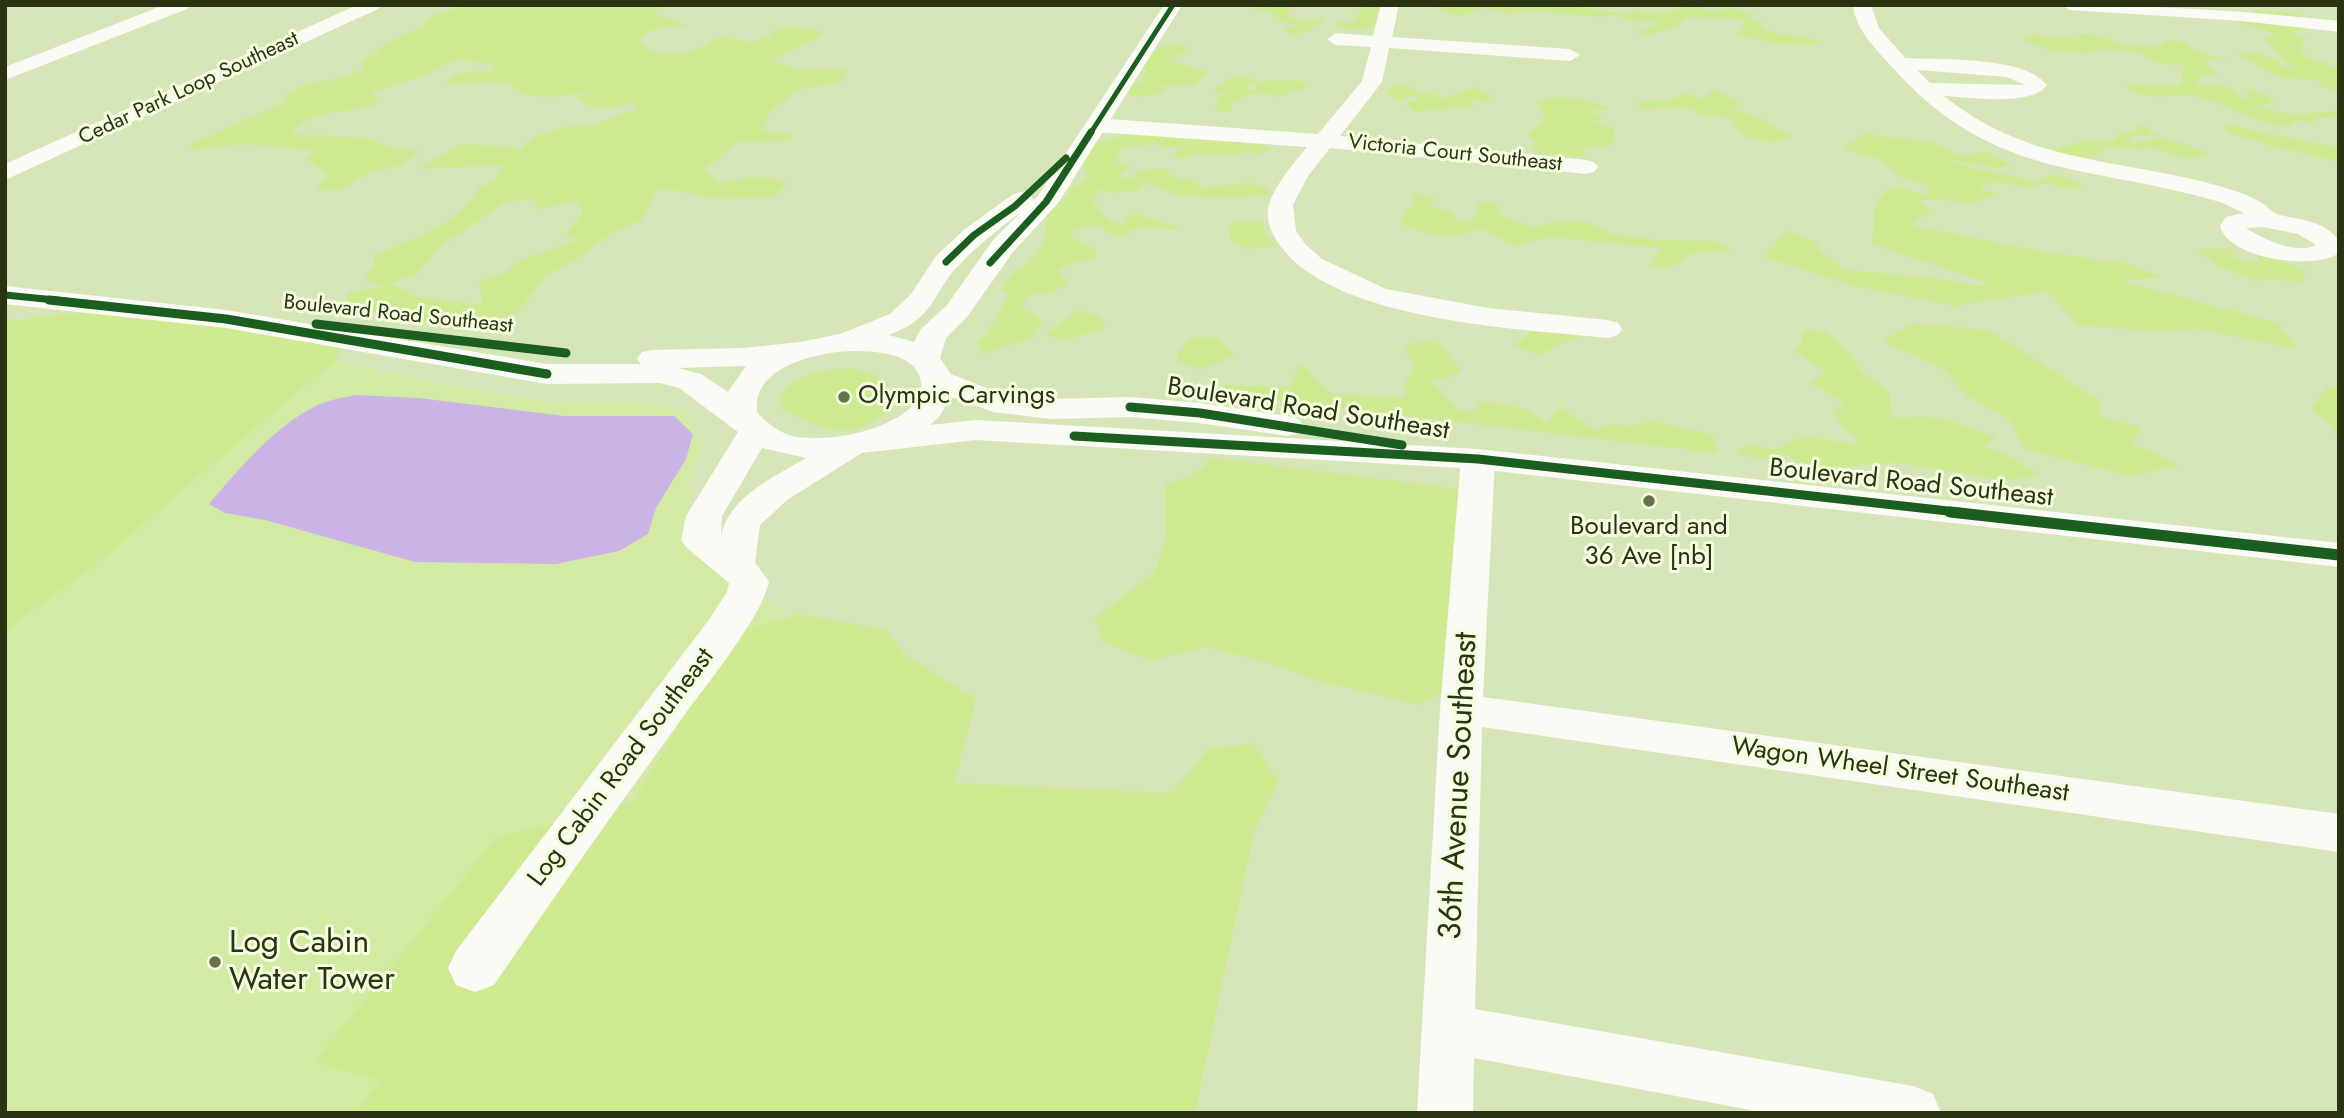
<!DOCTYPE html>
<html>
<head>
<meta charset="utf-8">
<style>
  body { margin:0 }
  #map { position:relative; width:2344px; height:1118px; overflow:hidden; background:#d6e5b8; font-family:Jost,sans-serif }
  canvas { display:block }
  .frame { position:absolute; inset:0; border:7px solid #2a3413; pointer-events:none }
</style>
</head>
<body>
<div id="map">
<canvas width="2344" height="1118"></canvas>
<div class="frame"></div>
</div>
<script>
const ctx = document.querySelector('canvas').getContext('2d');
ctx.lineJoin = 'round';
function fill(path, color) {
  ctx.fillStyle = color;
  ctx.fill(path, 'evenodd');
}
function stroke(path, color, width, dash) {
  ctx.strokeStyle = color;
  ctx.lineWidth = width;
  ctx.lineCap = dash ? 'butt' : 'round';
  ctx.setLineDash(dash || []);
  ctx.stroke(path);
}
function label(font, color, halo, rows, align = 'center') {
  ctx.font = font + ' Jost,sans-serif';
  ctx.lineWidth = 6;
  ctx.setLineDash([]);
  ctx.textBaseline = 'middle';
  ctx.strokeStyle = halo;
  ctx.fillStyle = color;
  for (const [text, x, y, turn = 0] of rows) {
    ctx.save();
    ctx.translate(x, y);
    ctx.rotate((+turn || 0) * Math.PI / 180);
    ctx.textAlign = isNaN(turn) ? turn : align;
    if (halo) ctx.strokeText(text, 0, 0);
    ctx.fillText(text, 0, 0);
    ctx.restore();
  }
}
fill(new Path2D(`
  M335,360L427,381L552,403L623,401L653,403L685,411L703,445L691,476L688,541L782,612L460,1113H5V601Z`), '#d3eaa4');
fill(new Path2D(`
  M467,5H665L653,14L688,26C671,27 649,25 639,40L647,50L676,55L701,48L715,39L725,38L751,42L770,37L772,31C785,25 812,26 823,35L772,60L802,70L828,68L847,70L844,81L797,90L770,112L762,131L790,134L791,141L737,142L704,170L718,183L751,177L788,181L775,197L715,199L674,190H656L643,219L610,234L578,258L546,275L518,311L484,330L466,332L408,319L345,311L348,293L394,284L413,296L482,305L479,281L506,272L520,260L580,240L565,234L583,213L576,201L537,210L534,199L506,202L440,247L416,275L384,285L364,280L375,264L373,256C408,242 463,222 479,187L494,182L502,165L418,169L461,144L521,148L534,137L566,126L593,125L637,109L634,103C613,107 594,114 577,98L590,92L549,97L524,95L515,87L502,82L443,85C457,70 470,71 490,72L495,65L462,59L453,60L430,73L373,92L378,103C350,116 312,105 292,134L369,138L389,147L419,151L402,165L369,172L340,191L315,189L329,175L307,159L315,151L246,144L192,150L189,145L285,102L284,96L306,84L346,77L364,68L361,60L382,53L376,49L423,26L431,16Z
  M1265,5H1291L1286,16L1310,22L1323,18L1324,24L1314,25L1310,31L1296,34L1285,32V27H1300L1282,21L1267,10L1250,11L1255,7L1265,8Z
  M1363,5H1379L1373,28L1347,30L1337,27L1339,22H1355Z
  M1431,5H1568L1625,14L1634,11L1665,13L1681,8V5H1707L1701,8L1712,12L1733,8L1754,15L1750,19L1763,22L1762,28C1781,39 1805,32 1823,45L1779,44L1736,35L1743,26V19L1682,17L1687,20L1677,24L1680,27L1649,34L1634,32L1663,23L1627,20L1613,14L1600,17L1535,11L1507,13L1485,8L1456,16Z
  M2256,10L2296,13L2316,28L2290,32L2305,38L2300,52L2312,60L2329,61L2325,66H2339V92L2319,86L2321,80L2281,78L2237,55L2256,53L2281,61L2280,65L2293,68L2265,39L2277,35L2239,23Z
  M2029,34L2083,40L2077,34H2089L2120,44L2158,47L2168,40L2190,44L2187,47L2215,58H2232L2203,62L2218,73L2203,74L2194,86L2217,84L2238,91V98L2250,99L2246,87L2276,100L2262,106C2285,118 2313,113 2339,111V117L2319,118L2313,123L2291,120L2295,125C2261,129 2235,108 2204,98C2173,89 2150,107 2121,84L2181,86L2184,64L2170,65L2152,61L2138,52L2101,49L2086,53L2051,51L2023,40Z
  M1174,44L1189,48L1177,57L1167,58L1206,72L1195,85H1160L1167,90C1151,97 1138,100 1122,90L1130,82L1140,83L1147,71L1139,66L1149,59L1146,56L1163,46Z
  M1244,76L1261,82L1246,85L1250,91L1264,81H1302L1308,87L1278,97L1255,92L1231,103L1232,111H1214L1219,103L1216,98L1230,94L1218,93L1213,89L1226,83L1228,78Z
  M1408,85L1416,92H1433L1440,99L1475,87L1493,97L1483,102L1469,99L1475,106L1414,112L1405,104L1419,99L1413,96L1398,100L1387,93L1395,86Z
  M1714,89L1741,103L1731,108L1760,118L1792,136L1776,142L1746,138L1729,117L1702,116L1689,108L1639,109L1638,101H1668L1687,93L1702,100Z
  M1561,97L1586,100L1608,108L1592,111L1605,118L1593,122L1615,129L1612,145L1583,149L1588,157L1538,153L1530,148L1535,142L1527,134L1545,120L1537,100Z
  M2136,125L2150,128L2148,132L2161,136L2133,135L2128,140L2133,144C2163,134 2183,140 2209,156L2184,158L2147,146L2144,149L2104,146L2105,151L2077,161L2055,154L2056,149L2084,141L2115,140L2118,135L2137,130Z
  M2229,125L2339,148V162L2264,144L2224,131Z
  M1129,134L1220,138L1225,142L1241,139L1246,145H1263L1272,150L1256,155L1243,149L1242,156L1194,154L1181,159L1174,155L1178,147H1163L1159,144L1122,148L1115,161L1131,166L1119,177L1134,179V172L1164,168L1174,178H1190L1202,188L1248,183L1267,188L1270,196L1209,198L1172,194L1145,182L1139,190L1116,193L1098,190L1092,202L1109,220L1124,224L1128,217L1138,214L1183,229L1136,228L1122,238L1093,225L1073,230L1069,236L1095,249L1096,259L1075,262L1058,269L1068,284L1051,293L1028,295L1021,307L1043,321L1033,337L981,354L978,341L986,335L1010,294L1002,289C1012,267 1014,275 1028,263C1047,246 1047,230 1047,207L1069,197V188L1080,185L1088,174L1078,157L1093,144Z
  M1864,134L1932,142L1959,156L1988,152L2011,164L1998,168L1946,159C1974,171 2005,172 2034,182L2053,174L2087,186L2068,189L2046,183L2031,187L1989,182L1978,189L2002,195L1967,203L1941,199L1917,201L1932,210L1910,225L2051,253L2130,264L2160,277L2121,281L2278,323L2297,349L2199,329L2146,331L2079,325L2047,291L1955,306L1854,286L1764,257L1787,231L1820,244L1817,249L1846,270L1933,278L1983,286L1988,283L1872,244C1877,220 1866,202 1894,186L1925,195L1929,185L1900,177L1883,161L1842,148Z
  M1411,192L1435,198L1429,206L1451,211L1456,221H1469L1477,213L1478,202L1497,203L1498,214L1534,228L1553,221L1588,222L1611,234L1656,240L1715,241L1735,251L1690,253L1672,268H1649L1661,248L1550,237L1514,246L1483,229C1446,239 1435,239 1400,223L1405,213L1416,203Z
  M1232,221L1263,222L1265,234L1277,246L1246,249L1229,238Z
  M2233,248V258L2260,263L2255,251L2305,270L2304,282L2270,279L2255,281L2221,267L2195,249Z
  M151,309L346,340L335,360L96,564L5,631V315L16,321C60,313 100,310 144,315L145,323Z
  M1079,310L1101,317L1106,328L1066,340L1044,335Z
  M1913,323L1989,330L2101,402L2099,417L2141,427L2132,444L2180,465L2131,476L2025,449L2010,420L1967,396L1942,368L1882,341Z
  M1558,326L1580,338L1554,346L1540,355L1514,346L1530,332Z
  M1803,330L1826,332L1849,352L1862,372L1889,392L1892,418C1912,417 1935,415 1954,422C1969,427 1982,433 1997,437L1983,447L2005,454L2040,475L2008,481L1891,462L1841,468L1796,462L1787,453L1778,460L1735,455L1746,445L1777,449L1802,436L1860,445L1832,412L1845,403L1811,383L1826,373L1794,350L1801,344Z
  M1192,337L1219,338L1235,355L1200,370L1178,361V353Z
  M1415,342L1439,343L1461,370L1445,379L1431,381L1460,411H1474L1478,401L1527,409L1547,423L1560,407L1595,430L1611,424L1629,426L1657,422L1713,435L1718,453L1210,393L1227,385L1290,387L1300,363L1331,394L1404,397L1405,383L1416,365L1403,349Z
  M842,368L858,369L886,381L889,409C852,445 820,429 782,409L779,400C789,375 818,372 842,368Z
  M2327,387L2339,388V439L2329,423L2311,409Z
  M1213,458L1476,491L1463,680L1420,705L1320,681L1265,662L1206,647L1153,660L1104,643L1095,618L1155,572L1166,538L1165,484L1192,475Z
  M800,614L887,630L904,654L976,699L954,783L1171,793L1208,749L1253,743L1279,781L1254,831L1195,1113H356L380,1080L314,1062L496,838L633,802L734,634Z`), '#ceea90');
fill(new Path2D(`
  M356,395L419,398L564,416H674L693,434L686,459L656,508L648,534L619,551L556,564L415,562L265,520L225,513L209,504C237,471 274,427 314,407C327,400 341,398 356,395Z`), '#ccb5e6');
fill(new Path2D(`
  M164,5H190L187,9L5,80V67Z
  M357,5H381L378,9L5,180V164Z
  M1381,5H1399L1392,37L1570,49L1580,55L1570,61L1389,48L1382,82L1340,136L1586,160L1594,162L1598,167L1594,172L1586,174L1330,148L1308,176L1293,205L1296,231L1306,245L1322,259L1386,289L1488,308L1608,320L1618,323L1622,329L1618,335L1608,338C1520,329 1332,321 1279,244C1271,233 1265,218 1269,204C1276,183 1294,163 1307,147L1096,132L1088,130L1085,125L1088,120L1096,118L1318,134L1362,81L1371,47L1336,45L1327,39L1336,33L1373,36Z
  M1853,5H1871L1879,28L1905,58C1940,60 2026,56 2047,85C2031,107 1970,97 1944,96C2027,162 2108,158 2204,182C2223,187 2243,192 2260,202C2266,205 2271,212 2277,214C2300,221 2324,219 2339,241V253C2314,271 2228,259 2220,226L2226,217L2244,213L2220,202C2087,163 1994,181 1892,67C1876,49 1856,31 1853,5ZM1917,70L2007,77L2025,85L1930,83ZM2263,227L2298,234L2316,245C2296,255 2263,239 2246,228Z
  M2061,5C2155,5 2246,11 2339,21V32L2242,21L2070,10Z
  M1478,449L1490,452L1495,459L1483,697L2339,814V852L1482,727L1475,1009L1913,1086L1933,1094L1941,1113H1766L1474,1058L1473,1113H1417L1440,709L1461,459L1466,452Z`), '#f9fbf4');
fill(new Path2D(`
  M1164,5H1182L1059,202L1013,252L967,317L946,338L940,358L951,374L999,393L1051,399L1130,397L1200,403L1287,416L1299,419L1304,426L1299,433L1287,436L1200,423L1130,417L1051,419L993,412L951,397L939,417L930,425L976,420L1478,449L2339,543V567L1478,469L976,440L862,453L787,500L760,525L755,563L769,581C763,617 701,691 678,724C615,810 554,897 494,985L475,992L456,985L448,968L456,951L708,621L727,592L729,583L687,548L681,540L686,516L738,432L679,388L660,383L547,384L226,328L5,304V286L226,310L547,364H641L637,359L642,352L653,350L744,348L800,342L840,334L890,314L911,294L936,256L965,229L1012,195L1021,192L1030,195L1034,200L1037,197ZM1022,211L993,240L947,305L921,329L914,342L889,335C938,316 929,296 960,264C979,244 1000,228 1022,211ZM854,351C876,351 918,353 921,383C922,389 920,398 915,403C892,431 823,445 789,435C777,431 768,423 758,414C748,367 820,351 854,351ZM744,366H746L728,392L701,374L678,368ZM762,448L806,458C774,477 728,497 721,537L722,516Z`), '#f9fbf4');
stroke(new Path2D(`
  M1090,134L1173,5`), '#1b5e20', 5);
stroke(new Path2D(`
  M946,262L974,235L1015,206L1066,158
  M990,263L1046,202L1091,132
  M5,295L65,301`), '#1b5e20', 7);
stroke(new Path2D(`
  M49,300L226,319L547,374
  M316,324L566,353
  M1130,407L1200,413L1402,445
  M1074,436L1478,459L1966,513`), '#1b5e20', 9);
stroke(new Path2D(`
  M1950,512L2339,555`), '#1b5e20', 11);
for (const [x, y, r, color] of [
  [844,397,7,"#66724d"],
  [1649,501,7,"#66724d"],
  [215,962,7,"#66724d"]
]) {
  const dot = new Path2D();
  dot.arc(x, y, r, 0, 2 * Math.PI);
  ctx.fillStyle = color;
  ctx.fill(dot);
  stroke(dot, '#f2fede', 2.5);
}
label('21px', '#2a3413', '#f2fede', [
  ["Cedar Park Loop Southeast",189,89,-25],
  ["Victoria Court Southeast",1455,154,6],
  ["Boulevard Road Southeast",398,315,6]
]);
label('26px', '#2a3413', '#f2fede', [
  ["Olympic Carvings",858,397],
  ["Boulevard and",1649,528,"center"],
  ["36 Ave [nb]",1649,558,"center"]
], 'left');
label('26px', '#2a3413', '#f2fede', [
  ["Boulevard Road Southeast",1308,410,9],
  ["Boulevard Road Southeast",1911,484,6],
  ["Log Cabin Road Southeast",622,768,-53],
  ["Wagon Wheel Street Southeast",1900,771,8]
]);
label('32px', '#2a3413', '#f2fede', [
  ["36th Avenue Southeast",1460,786,-87]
]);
label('32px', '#2a3413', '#f2fede', [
  ["Log Cabin",229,944],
  ["Water Tower",229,981]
], 'left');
</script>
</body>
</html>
